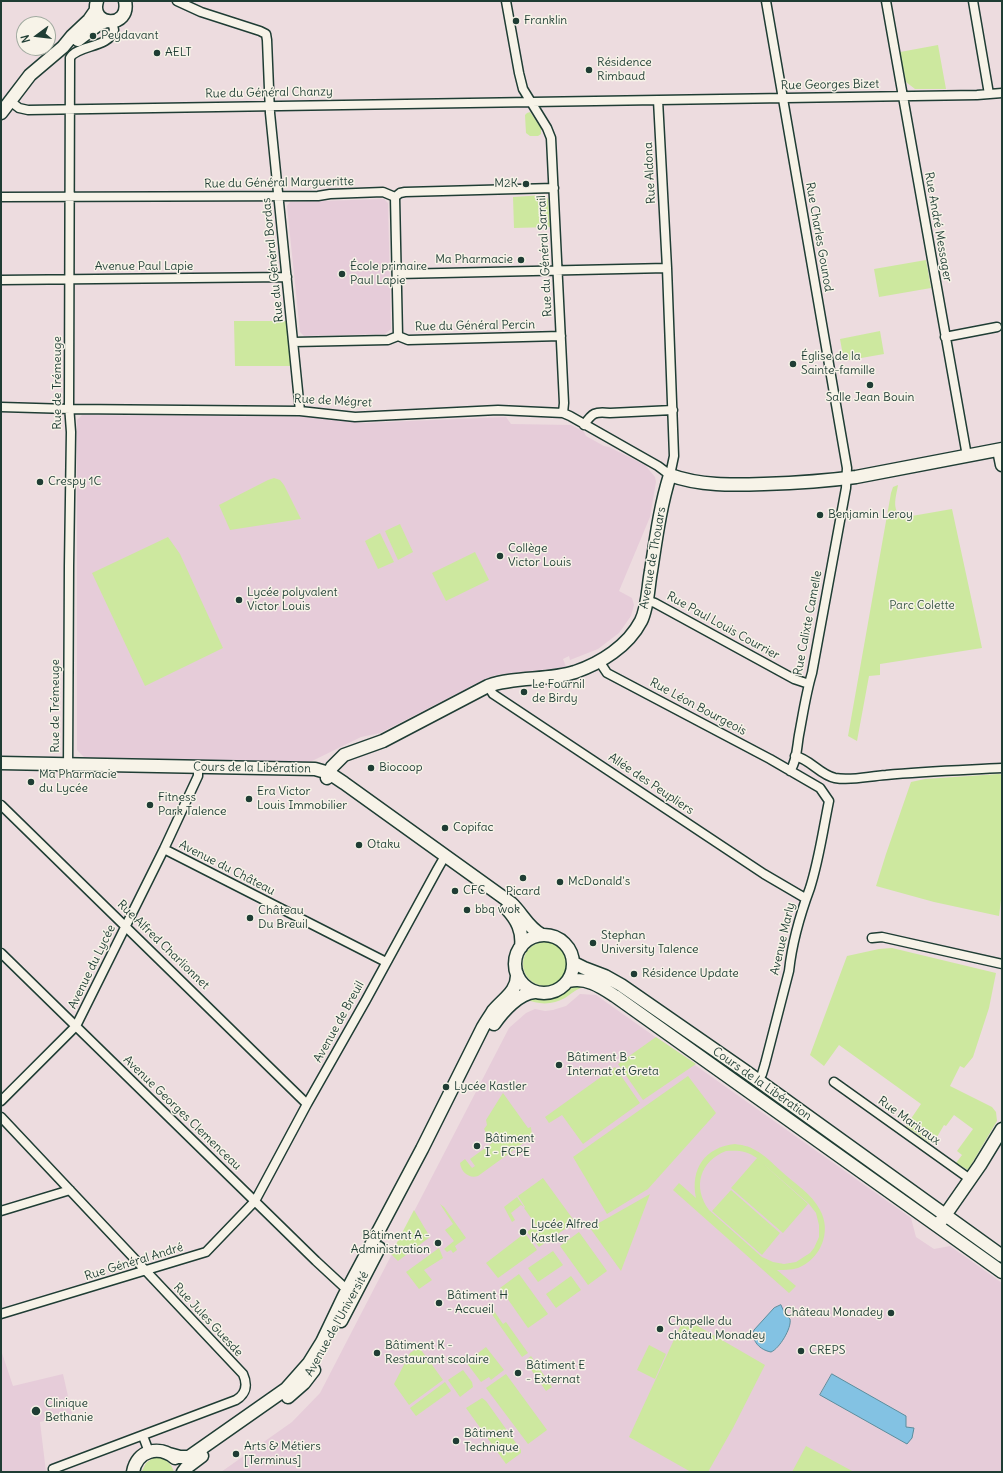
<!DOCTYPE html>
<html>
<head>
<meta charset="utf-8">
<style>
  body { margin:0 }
  #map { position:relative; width:1003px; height:1473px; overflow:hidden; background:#eddcdf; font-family:Delius,sans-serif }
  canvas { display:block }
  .frame { position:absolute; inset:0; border:2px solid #1f3d34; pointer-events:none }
  .north { position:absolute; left:16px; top:16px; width:40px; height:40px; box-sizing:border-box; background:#f7f3e8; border:1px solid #a1aaa0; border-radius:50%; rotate:255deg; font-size:11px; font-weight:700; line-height:16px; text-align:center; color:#1f3d34 }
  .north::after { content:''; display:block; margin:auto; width:14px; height:18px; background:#1f3d34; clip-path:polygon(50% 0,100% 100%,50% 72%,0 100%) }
</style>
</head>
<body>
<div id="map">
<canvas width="1003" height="1473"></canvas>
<div class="frame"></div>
<div class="north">N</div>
</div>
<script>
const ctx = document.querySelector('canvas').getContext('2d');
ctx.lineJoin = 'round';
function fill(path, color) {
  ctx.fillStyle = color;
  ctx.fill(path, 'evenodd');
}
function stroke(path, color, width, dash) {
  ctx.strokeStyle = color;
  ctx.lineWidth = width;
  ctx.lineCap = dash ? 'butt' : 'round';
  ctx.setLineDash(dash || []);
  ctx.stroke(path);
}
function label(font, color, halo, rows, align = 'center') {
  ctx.font = font + ' Delius,sans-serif';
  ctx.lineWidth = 3;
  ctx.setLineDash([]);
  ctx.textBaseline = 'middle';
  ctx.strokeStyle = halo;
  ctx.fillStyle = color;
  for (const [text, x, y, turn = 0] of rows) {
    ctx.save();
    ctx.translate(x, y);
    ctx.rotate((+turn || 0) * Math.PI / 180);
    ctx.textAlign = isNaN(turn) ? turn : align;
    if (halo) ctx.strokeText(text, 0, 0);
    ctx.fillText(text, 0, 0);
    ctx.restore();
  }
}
fill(new Path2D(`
  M384,199L388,203L391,329L385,334L304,336L300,332L287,206L290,202Z
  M82,415L309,417L363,423L506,417L511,424L571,425L584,432L586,436L604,446L609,447L645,465L655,477L656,482L650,517L619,591L632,598L634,605L631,616L619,633L598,649L570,660L569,656L563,659L566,667L496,675L485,679L380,733L361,737L312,761L306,762L86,759L77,750V420Z
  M580,994L596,995L911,1218L916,1237L934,1249L950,1246L1002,1283V1472H221L292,1422L320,1393L509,1028L526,1013L535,1009L545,1011L553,1010L566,1006Z
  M1,1350L13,1386L63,1374L72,1414L40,1422L46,1472H1Z`), '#e6ccd9');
fill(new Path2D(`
  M938,45L946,89H915L906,82L900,52Z
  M530,112L541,128V134L538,136H530L526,133L525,115L527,113Z
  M544,195L548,199L550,227L514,228L513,197Z
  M926,260L931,288L879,297L874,269Z
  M234,321H287L291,366H235Z
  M880,331L884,354L844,361L840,339Z
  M274,478L280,480L284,485L301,519L230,530L219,505L268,480Z
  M898,485C896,497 890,514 906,517L952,509L982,648L880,664V675L869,676L857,741L848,736L891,493L893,487Z
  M400,524L413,552L398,560L385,531Z
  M380,533L394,562L378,569L365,541Z
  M168,537L180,554L223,648L145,686L92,573Z
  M475,552L489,580L446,601L432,573Z
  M1002,775V892L999,916L934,902L876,886L886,854L911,782L925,779L999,774Z
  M523 964a22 22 0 1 1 44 0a22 22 0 1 1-44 0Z
  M892,948L996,973L989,1008L973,1057L964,1068L960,1066L950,1086L992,1107L996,1112L997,1121L968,1170L956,1163L962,1155L957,1151L973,1129L954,1115L946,1126L944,1125L937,1137L936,1135L930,1143L906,1126L921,1104L839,1045L824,1066L810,1055L847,956L879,949Z
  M579,984L581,988C575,990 571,994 565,998C553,1005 538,1005 526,999C535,994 541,999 550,997C562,995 568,986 579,984Z
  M656,1037L696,1064L643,1100L618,1064Z
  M615,1067L640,1103L583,1144L562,1115L549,1123L545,1117Z
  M688,1076L716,1113L648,1189L607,1214L573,1157Z
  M503,1093L528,1128L531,1127V1128L532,1134L529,1139L478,1176C469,1179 461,1172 460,1163L465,1159L472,1168L475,1166L470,1159L492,1143L484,1129L487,1125L486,1120L501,1096Z
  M735,1144C742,1145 749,1146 755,1150C765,1155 773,1164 781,1171C794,1183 812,1194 820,1210C832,1231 821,1259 798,1268C791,1270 784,1270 777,1270L796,1286L789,1293L673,1190L679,1183L696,1198C690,1169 705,1147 735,1144ZM726,1151C738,1150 747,1151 757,1158L731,1188L783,1233L808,1204L760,1161L809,1204L816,1213L819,1225V1237L814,1248L810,1253L796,1262L784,1264L773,1262L762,1257L709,1210C692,1187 700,1161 726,1151Z
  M543,1178L575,1222L539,1247L527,1232L536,1225L524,1208L525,1207L518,1196Z
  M731,1190L780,1233L762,1255L712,1211Z
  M650,1194L621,1271L590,1228Z
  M517,1197L524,1207L521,1205L511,1213L515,1220L512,1222L504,1207Z
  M440,1204L444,1207L466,1238L455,1246L457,1250L453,1253L451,1250L447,1252L444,1249L454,1241L445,1230L453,1224Z
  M414,1210L430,1237L398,1261L391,1254Z
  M579,1232L607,1271L588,1285L560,1246Z
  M525,1233L537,1250L498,1278L486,1263Z
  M439,1248L443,1258L424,1270L432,1280L419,1289L406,1272Z
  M553,1251L563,1265L538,1282L528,1268Z
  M519,1274L548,1314L528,1328L500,1288Z
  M571,1276L581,1290L556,1308L546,1294Z
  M494,1311L503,1324L506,1322L528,1353L522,1357L491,1313Z
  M684,1318L765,1365L733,1428L708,1472H691L629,1437Z
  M649,1345L666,1354L655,1379L637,1370Z
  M419,1347L443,1380L409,1405L394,1384L410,1353Z
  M486,1347L504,1370L491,1380L489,1377L481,1382L466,1362Z
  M531,1356L552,1387L546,1391L525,1361Z
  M463,1370L472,1382L473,1387L460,1397L448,1380Z
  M506,1374L547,1430L528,1444L486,1388Z
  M445,1382L451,1391L416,1416L410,1408Z
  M482,1398L486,1401L521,1450V1453L506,1464L466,1408Z
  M806,1446L854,1472H792Z
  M153,1458C164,1457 171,1462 174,1472H144L142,1471L146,1463Z`), '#cde89f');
const water = new Path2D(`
  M781,1305L785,1314L790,1319C792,1328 779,1349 771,1352C760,1350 751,1341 754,1330L774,1308Z
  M832,1374L906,1416V1427L914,1428L912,1438L907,1444L820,1395Z`);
fill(water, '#83c2e3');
stroke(water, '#5b8d9d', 1);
const street = new Path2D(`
  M177,1L201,12L260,31L266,34L267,40L270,113L300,411
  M506,1L519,73L523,89L547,128L551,138L564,403L563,413
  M766,1L847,468L846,488L812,673C806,693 803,714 799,735C797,746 797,761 790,771
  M886,1L967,456
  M973,1L989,94
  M658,100L977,95L1002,93
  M1,197L318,196L330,194L383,192L395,197
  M395,197L400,193L405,192L554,188
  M395,197L398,336
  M397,274L667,268
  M1,280L287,277
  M945,337L997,327
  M294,342L388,340L398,336L408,340L561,336
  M1,407L70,409L300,411L355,417L498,410L563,413L570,416L658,466L670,475L674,456L667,268L658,100L28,110L19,108L10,101
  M584,425C592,413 595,411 610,413L673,410
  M646,600L655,603L794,679L809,684
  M599,661L607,673L770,759L820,788L829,801C823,830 819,860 810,888C800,915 792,943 789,971L765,1064L762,1074L758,1081
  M488,686L493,694L764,874L805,898
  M795,756C810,759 820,775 835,778C852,781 869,776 886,775C925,771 964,770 1002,768
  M68,771L69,566L71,432L69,405L70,58C76,45 110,48 114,30L112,21
  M1,805L307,1104
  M164,849L386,962
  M872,938L882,937L1002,964
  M1,953L316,1261L343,1286L348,1290
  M834,1082L970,1179
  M1,1101L76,1026L164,849L198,776V766
  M1,1117L243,1374C248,1385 246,1394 236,1400L53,1469
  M1,1211L70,1190
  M1,1314L206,1252L255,1201L307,1104L366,1000L437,870L445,856
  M143,1436L149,1452`);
const secondary = new Path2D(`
  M97,1C89,27 131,29 125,1
  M78,40L99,24L107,21
  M1,113L30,75L63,47L72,36L89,20L96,10
  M999,450L1002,465
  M1,763L315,769L329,773L344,783L511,903C522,913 528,928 542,935
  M327,778L332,767L344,755L383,741L488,686C516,676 547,681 575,672C601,663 628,646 641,621C648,607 648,587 651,571C656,539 660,507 670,475C700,486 732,485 764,484C795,483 826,481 856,477L1002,449
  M507,909C517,920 523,931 521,947
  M515 964a29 29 0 1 1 58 0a29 29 0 1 1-58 0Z
  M574,963L584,968L605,976L621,985L745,1071L1002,1256
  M569,981C587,977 601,987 615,996L1002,1272
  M494,1024C503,1011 519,993 535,992
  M941,1221L980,1165L1002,1129
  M341,1321L379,1248
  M288,1397L304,1383L314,1370
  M169,1454L180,1457H189L286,1389L309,1363L322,1342L344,1296L422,1149L483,1027C486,1022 490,1016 493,1011C503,999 518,991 517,974
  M133,1472C137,1450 159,1445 175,1458
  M183,1472L186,1468L202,1456`);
stroke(street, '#1f3d34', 11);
stroke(secondary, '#1f3d34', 15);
stroke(street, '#f7f3e8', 8);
stroke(secondary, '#f7f3e8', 12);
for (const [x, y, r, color] of [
  [516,21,4,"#1f3d34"],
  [93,36,4,"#1f3d34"],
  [157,53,4,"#1f3d34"],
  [589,70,4,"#1f3d34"],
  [526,184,4,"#1f3d34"],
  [521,260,4,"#1f3d34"],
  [342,274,4,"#1f3d34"],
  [793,364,4,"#1f3d34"],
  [870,385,4,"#1f3d34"],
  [40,482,4,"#1f3d34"],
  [820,515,4,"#1f3d34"],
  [500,556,4,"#1f3d34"],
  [239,600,4,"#1f3d34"],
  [524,692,4,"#1f3d34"],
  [371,768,4,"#1f3d34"],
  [31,782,4,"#1f3d34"],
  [249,799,4,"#1f3d34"],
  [150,805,4,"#1f3d34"],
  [445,828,4,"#1f3d34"],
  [359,845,4,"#1f3d34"],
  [523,878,4,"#1f3d34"],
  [560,882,4,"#1f3d34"],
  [455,891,4,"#1f3d34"],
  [467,910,4,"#1f3d34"],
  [250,918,4,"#1f3d34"],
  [593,943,4,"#1f3d34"],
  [634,974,4,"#1f3d34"],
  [559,1065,4,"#1f3d34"],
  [446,1087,4,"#1f3d34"],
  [477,1146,4,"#1f3d34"],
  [523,1232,4,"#1f3d34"],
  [438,1243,4,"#1f3d34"],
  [439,1303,4,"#1f3d34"],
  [891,1313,4,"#1f3d34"],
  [660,1329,4,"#1f3d34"],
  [801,1351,4,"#1f3d34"],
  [377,1353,4,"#1f3d34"],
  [518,1373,4,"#1f3d34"],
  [36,1411,5,"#1f3d34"],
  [456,1441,4,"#1f3d34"],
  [236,1454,4,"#1f3d34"]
]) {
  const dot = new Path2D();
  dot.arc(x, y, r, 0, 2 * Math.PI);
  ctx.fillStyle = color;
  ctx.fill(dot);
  stroke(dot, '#f7f3e8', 1.5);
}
label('12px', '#1f3d34', '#f7f3e8', [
  ["Franklin",524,21],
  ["Peydavant",101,36],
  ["AELT",165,53],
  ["Résidence",597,63],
  ["Rimbaud",597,77],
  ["M2K",518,184,"right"],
  ["Ma Pharmacie",513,260,"right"],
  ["École primaire",350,267],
  ["Paul Lapie",350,281],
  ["Église de la",801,357],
  ["Sainte-famille",801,371],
  ["Salle Jean Bouin",870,398,"center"],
  ["Crespy 1C",48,482],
  ["Benjamin Leroy",828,515],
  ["Collège",508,549],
  ["Victor Louis",508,563],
  ["Lycée polyvalent",247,593],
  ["Victor Louis",247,607],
  ["Le Fournil",532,685],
  ["de Birdy",532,699],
  ["Biocoop",379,768],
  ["Ma Pharmacie",39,775],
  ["du Lycée",39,789],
  ["Era Victor",257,792],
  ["Louis Immobilier",257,806],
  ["Fitness",158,798],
  ["Park Talence",158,812],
  ["Copifac",453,828],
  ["Otaku",367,845],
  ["McDonald's",568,882],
  ["CFC",463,891],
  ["Picard",523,892,"center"],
  ["bbq wok",475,910],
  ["Château",258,911],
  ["Du Breuil",258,925],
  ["Stephan",601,936],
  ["University Talence",601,950],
  ["Résidence Update",642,974],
  ["Bâtiment B -",567,1058],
  ["Internat et Greta",567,1072],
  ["Lycée Kastler",454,1087],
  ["Bâtiment",485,1139],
  ["I - FCPE",485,1153],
  ["Lycée Alfred",531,1225],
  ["Kastler",531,1239],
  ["Bâtiment A -",430,1236,"right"],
  ["Administration",430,1250,"right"],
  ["Bâtiment H",447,1296],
  ["- Accueil",447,1310],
  ["Château Monadey",883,1313,"right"],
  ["Chapelle du",668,1322],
  ["château Monadey",668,1336],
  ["Bâtiment K -",385,1346],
  ["Restaurant scolaire",385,1360],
  ["CREPS",809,1351],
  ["Bâtiment E",526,1366],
  ["- Externat",526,1380],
  ["Clinique",45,1404],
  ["Bethanie",45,1418],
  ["Bâtiment",464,1434],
  ["Technique",464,1448],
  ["Arts & Métiers",244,1447],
  ["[Terminus]",244,1461]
], 'left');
label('12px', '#1f3d34', '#f7f3e8', [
  ["Rue Georges Bizet",830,85,-1],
  ["Rue du Général Chanzy",269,93,-1],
  ["Rue Aldona",650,173,-93],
  ["Rue du Général Margueritte",279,183,-1],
  ["Rue André Messager",938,227,80],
  ["Rue Charles Gounod",819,237,80],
  ["Rue du Général Sarrail",545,256,-93],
  ["Rue du Général Bordas",273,260,-96],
  ["Avenue Paul Lapie",144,267],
  ["Rue du Général Percin",475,326,-1],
  ["Rue de Trémeuge",58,383,-90],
  ["Rue de Mégret",333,401,3],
  ["Avenue de Thouars",653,558,-80],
  ["Rue Calixte Camelle",808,623,-79],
  ["Rue Paul Louis Courrier",723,626,29],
  ["Rue de Trémeuge",56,706,-90],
  ["Rue Léon Bourgeois",698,707,28],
  ["Cours de la Libération",252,768,1],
  ["Allée des Peupliers",651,784,34],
  ["Avenue du Château",227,868,27],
  ["Avenue Marly",783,939,-77],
  ["Rue Alfred Charlionnet",163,945,44],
  ["Avenue du Lycée",92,967,-64],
  ["Avenue de Breuil",339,1022,-61],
  ["Cours de la Libération",762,1084,35],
  ["Avenue Georges Clemenceau",182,1113,44],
  ["Rue Marivaux",909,1121,36],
  ["Rue Général André",134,1262,-17],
  ["Rue Jules Guesde",208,1320,47],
  ["Avenue de l'Université",337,1324,-61]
]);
label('12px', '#395744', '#f7f3e8', [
  ["Parc Colette",922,606]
]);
</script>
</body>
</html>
